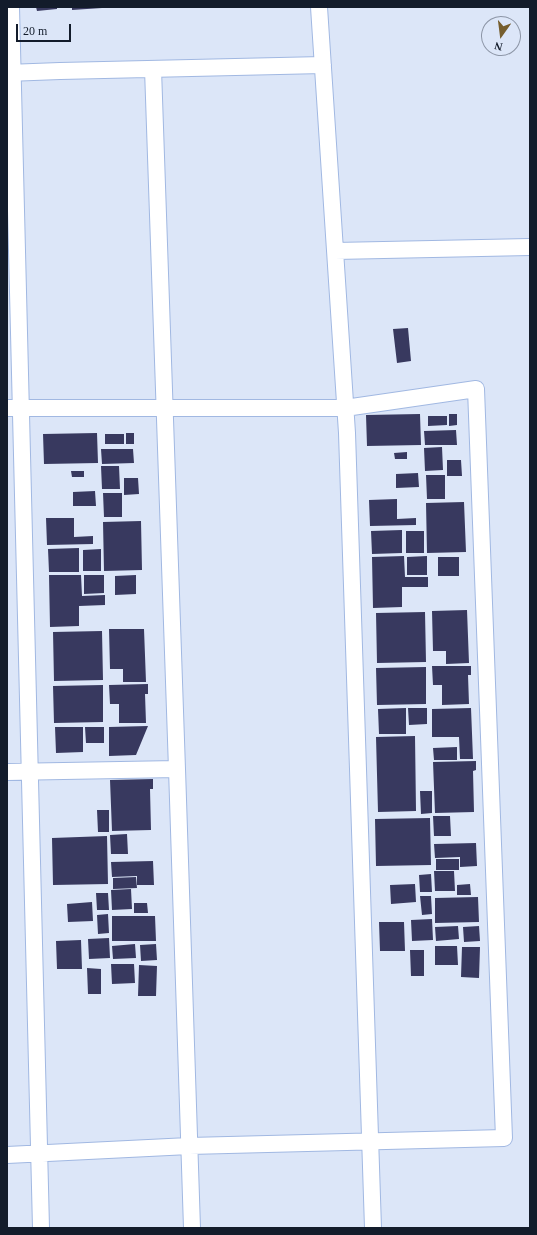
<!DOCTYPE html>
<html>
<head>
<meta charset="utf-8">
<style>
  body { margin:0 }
  #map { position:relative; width:537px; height:1235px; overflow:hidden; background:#dce6f8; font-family:Georgia,serif }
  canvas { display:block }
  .frame { position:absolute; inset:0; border:8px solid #131c2b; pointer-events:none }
  .north { position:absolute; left:481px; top:16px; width:40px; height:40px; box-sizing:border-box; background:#dce6f8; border:1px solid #8c95a6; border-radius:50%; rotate:194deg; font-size:11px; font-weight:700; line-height:16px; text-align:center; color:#131c2b }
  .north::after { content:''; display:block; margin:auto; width:14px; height:18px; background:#765e2e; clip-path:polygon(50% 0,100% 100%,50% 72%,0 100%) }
  .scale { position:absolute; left:16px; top:24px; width:55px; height:18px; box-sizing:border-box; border:2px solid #131c2b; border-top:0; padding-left:5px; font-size:12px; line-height:14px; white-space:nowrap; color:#131c2b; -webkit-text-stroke:3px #dce6f8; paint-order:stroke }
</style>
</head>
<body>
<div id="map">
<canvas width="537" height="1235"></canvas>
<div class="frame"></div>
<div class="north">N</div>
<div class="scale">20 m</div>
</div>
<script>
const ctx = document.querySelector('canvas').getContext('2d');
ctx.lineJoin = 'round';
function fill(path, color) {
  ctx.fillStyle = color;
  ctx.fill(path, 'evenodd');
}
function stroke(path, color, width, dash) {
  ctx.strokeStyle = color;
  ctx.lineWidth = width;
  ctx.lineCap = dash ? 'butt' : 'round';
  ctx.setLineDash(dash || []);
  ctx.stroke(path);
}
fill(new Path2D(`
  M36,7H57V9L37,11Z
  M72,7H102V8L72,10Z
  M408,328L411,361L397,363L393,329Z
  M420,414L421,445L367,446L366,415Z
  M449,414H457V425L449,426Z
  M428,416H447V425L428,426Z
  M456,430L457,445H425L424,431Z
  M97,433L98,463L44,464L43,434Z
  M126,433H134V444H126Z
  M105,434H124V444H105Z
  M442,447L443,470L425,471L424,448Z
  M101,449H133L134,463L102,464Z
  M407,452V459H395L394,453Z
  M447,460H461L462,476H447Z
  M101,466H119L120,489H102Z
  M71,471H84V477H72Z
  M418,473L419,487L396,488V474Z
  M426,475H445V499H427Z
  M124,478H138L139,494L124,495Z
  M95,491L96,506H73V492Z
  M103,493H122V517H104Z
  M397,499V519L416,518V525L370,526L369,500Z
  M464,502L466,552L427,553L426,503Z
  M46,518H74V537L93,536V544L47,545Z
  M141,521L142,570L104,571L103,522Z
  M402,530V553L372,554L371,531Z
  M406,531H424V553H406Z
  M79,548V572H49L48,549Z
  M101,549V571H83V550Z
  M404,556L405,577H428V587H402V607L373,608L372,557Z
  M427,556V575H407V557Z
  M438,557H459V576H438Z
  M49,575H81L82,596L105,595V605L79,606V626L50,627Z
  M84,575H104V593L84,594Z
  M136,575V594L115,595V576Z
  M467,610L469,663L446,664V651H433L432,611Z
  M425,612L426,662L377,663L376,613Z
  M109,629H144L146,682H123V669H110Z
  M102,631L103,680L54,681L53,632Z
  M432,666H471V675H468L469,704L442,705V685H433Z
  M426,667V704L377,705L376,668Z
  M148,684V694H145L146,723H119V704H110L109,685Z
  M103,685V722L54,723L53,686Z
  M406,708V734H379L378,709Z
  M408,708H427V724L409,725Z
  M471,708L473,759H460L459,737H432V709Z
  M148,726L136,755L109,756V727Z
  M55,727H83V752L56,753Z
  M85,727H104V743H86Z
  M415,736L416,811L378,812L376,737Z
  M457,747V760H434L433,748Z
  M476,761V770L473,771L474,812L435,813L433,762Z
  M153,779V789H150L151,830L112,831L110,780Z
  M420,791H432V813L421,814Z
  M97,810H109V832H98Z
  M433,816H450L451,836H434Z
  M430,818L431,865L376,866L375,819Z
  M127,834L128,854H111L110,835Z
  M107,836L108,884L53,885L52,838Z
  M476,843L477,866L460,867V857L435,858L434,844Z
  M436,859H459V870H436Z
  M153,861L154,885H137V876L112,877L111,862Z
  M434,871H454L455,891H435Z
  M431,874L432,892H420L419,875Z
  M136,877L137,888L113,889V878Z
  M415,884L416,902L391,904L390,885Z
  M470,884L471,895H457V885Z
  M131,889L132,909L112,910L111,890Z
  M96,893H108L109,910H97Z
  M420,896H431L432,914L422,915Z
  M478,897L479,922L435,923V898Z
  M92,902L93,921L68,922L67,904Z
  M134,903H147L148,913H134Z
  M108,914L109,933L98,934L97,915Z
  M112,916H155L156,941H112Z
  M432,919L433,940L412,941L411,920Z
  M379,922H404L405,951H380Z
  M458,926L459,939L436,941L435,927Z
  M479,926L480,941L464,942L463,927Z
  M109,938L110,958L89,959L88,939Z
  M81,940L82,969H57L56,941Z
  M135,944L136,958L113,959L112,946Z
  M156,944L157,960L141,961L140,945Z
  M435,946H457L458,965H435Z
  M462,947H480L479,978L461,977Z
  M410,950H424V976H411Z
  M111,964H134L135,983L112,984Z
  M139,965L157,966L156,996H138Z
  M87,968L101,969V994H88Z`), '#38395f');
const minor = new Path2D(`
  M11,7L41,1228
  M319,7L347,433L373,1228
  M153,69L177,769L192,1228
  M7,73L60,71L323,65
  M335,251L530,247
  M7,408H345L476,389L504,1138L189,1146L7,1155
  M7,772L177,769`);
stroke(minor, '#a1b8e2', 18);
stroke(minor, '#fff', 16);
</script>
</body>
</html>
